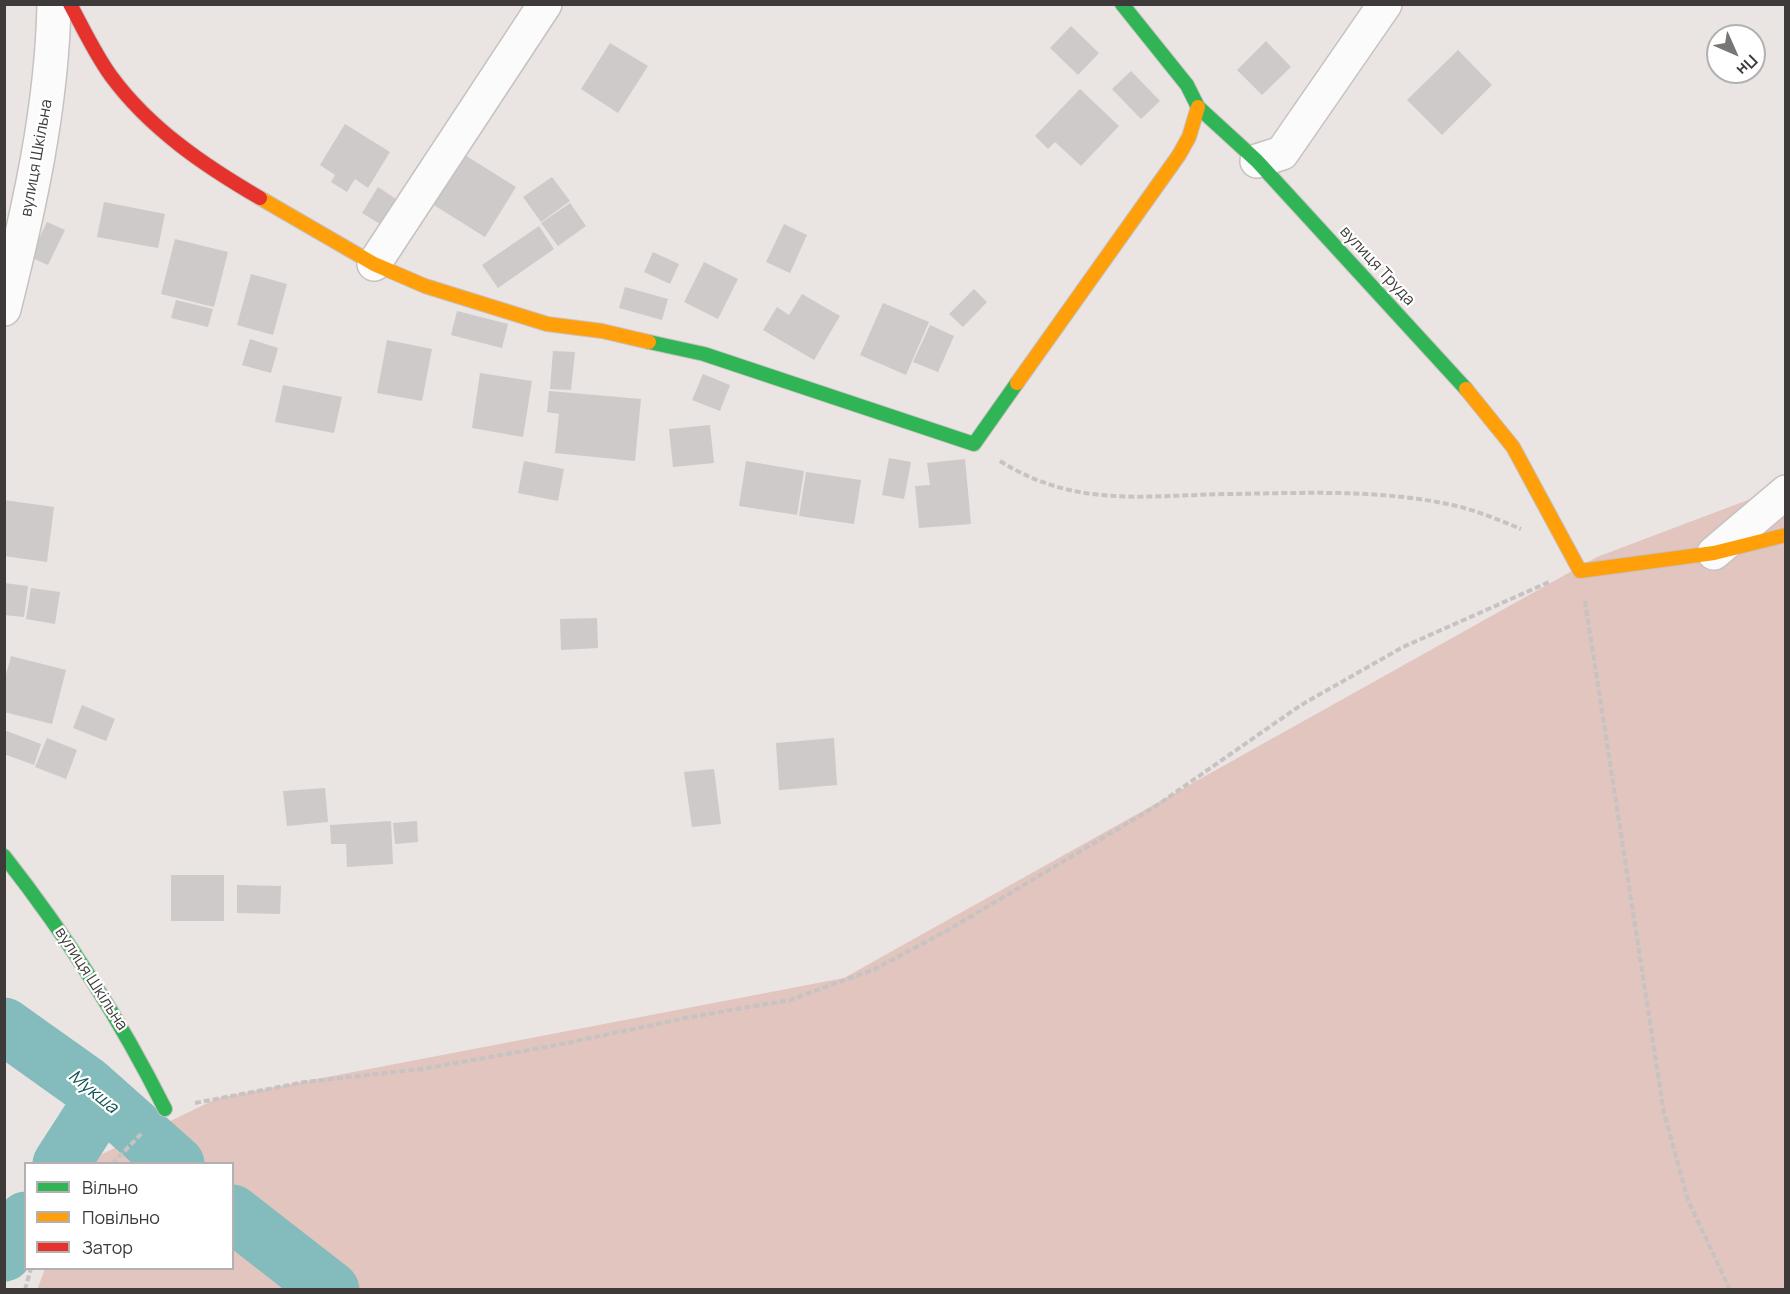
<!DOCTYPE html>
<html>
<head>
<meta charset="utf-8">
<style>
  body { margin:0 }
  #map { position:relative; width:1790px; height:1294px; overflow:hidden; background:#eae4e3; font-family:Manrope,sans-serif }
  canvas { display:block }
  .frame { position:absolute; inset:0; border:6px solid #3e3a39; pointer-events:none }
  .legend { position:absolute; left:24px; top:1162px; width:210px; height:108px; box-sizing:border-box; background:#fff; border:2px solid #b2b0b0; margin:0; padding:8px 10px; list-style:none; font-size:18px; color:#3e3a39 }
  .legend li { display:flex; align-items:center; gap:12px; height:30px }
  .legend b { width:30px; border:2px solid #b2b0b0 }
  .north { position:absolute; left:1706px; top:24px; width:60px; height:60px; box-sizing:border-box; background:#fff; border:2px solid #b2b0b0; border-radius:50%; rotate:135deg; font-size:16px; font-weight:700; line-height:24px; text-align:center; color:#3e3a39 }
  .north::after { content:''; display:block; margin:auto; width:21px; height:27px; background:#7a7674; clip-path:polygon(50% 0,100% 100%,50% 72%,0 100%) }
</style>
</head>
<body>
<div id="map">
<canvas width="1790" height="1294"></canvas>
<div class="frame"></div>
<ul class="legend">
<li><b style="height:8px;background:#30b455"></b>Вільно</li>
<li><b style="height:8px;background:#ff9f0a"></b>Повільно</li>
<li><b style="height:8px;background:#e5322d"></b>Затор</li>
</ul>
<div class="north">Пн</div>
</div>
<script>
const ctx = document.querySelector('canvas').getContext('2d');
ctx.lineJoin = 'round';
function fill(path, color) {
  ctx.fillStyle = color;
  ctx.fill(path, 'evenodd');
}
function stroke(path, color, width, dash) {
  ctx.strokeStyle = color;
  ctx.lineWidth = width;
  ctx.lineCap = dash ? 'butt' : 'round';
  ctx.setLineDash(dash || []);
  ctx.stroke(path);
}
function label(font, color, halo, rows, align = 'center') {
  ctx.font = font + ' Manrope,sans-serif';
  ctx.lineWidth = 4.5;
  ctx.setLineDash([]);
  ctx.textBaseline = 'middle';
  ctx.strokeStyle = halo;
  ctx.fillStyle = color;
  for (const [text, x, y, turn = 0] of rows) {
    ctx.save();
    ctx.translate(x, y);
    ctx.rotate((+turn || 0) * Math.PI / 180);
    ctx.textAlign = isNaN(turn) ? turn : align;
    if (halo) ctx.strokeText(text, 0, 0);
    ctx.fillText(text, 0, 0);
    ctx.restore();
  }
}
fill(new Path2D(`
  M1785,486V1289L37,1290L45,1269L232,1268V1164L84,1163L218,1098L844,978L1597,557Z`), '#e1c5be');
stroke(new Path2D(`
  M4,1026L87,1085L176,1164
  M61,1164L103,1099
  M232,1213L331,1290
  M4,1253L26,1220`), '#84bbbc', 57);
fill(new Path2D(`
  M1071,26L1099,53L1078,75L1050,48Z
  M1266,41L1291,67L1262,95L1237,70Z
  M610,43L648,66L618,113L581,89Z
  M1458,50L1492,85L1442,135L1407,100Z
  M1131,71L1160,101L1141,119L1112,89Z
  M1080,89L1119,126L1081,166L1055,142L1048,149L1035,136Z
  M345,124L390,152L368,188L355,179L347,192L331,182L335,175L320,165Z
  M460,152L516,187L485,237L429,202Z
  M552,177L570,201L541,222L523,197Z
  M378,187L396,199L380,224L362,213Z
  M104,202L165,214L158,248L97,237Z
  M570,203L586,226L558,246L541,223Z
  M47,222L65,230L48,265L30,257Z
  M784,224L807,235L790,273L766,262Z
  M539,226L554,249L498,288L482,265Z
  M175,239L228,252L214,307L161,294Z
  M653,252L679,264L670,284L644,272Z
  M704,262L738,279L718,319L684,302Z
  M251,274L287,284L273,335L237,325Z
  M625,287L668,299L662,320L619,308Z
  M974,289L987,302L963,327L949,314Z
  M802,294L840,316L814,360L763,330L777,307L789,315Z
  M176,300L213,309L208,327L171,318Z
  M883,303L929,322L906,375L860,355Z
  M457,311L508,324L502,348L451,335Z
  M930,325L954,336L938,372L913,362Z
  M250,339L278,348L271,373L242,365Z
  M387,340L432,349L422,401L377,393Z
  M553,351L575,352L571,390L550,389Z
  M480,373L532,381L523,437L472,428Z
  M703,374L730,385L720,411L692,400Z
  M283,385L342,397L334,433L275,422Z
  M549,391L641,399L635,461L555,453L559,414L547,412Z
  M710,425L714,463L673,467L669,429Z
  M889,458L911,462L904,499L882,495Z
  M965,459L971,524L919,528L915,486L930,485L927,463Z
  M524,461L564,469L558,501L518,493Z
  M746,461L804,471L797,515L739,506Z
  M806,472L861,480L854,524L799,516Z
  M4,500L54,507L47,562L4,556Z
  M4,583L28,586L24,617L4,615Z
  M31,588L60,592L55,624L26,619Z
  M597,618L598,648L561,650L560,619Z
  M11,656L66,670L52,724L4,712V682Z
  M82,705L115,719L106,741L73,728Z
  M4,730L41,744L34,765L4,754Z
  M47,738L77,750L66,779L35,767Z
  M834,738L837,785L779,790L776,743Z
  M714,769L721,824L692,827L684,772Z
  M325,788L328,822L287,826L283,791Z
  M391,821L393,864L347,867L346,844H331L330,825Z
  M417,821L418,842L395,844L393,823Z
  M171,875H224V921H171Z
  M237,885L281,886L280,914L237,913Z`), '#cecac9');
const street = new Path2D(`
  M1257,161L1282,153L1385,4
  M374,264L545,4
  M4,309C29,209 52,108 54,4
  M1714,553L1786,492`);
const fast = new Path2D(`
  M1122,4L1187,85L1198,107L1257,161L1466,389
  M649,342L704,354L974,444L1017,383
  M4,856C66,935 120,1019 165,1109`);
const slow = new Path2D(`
  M260,198L374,264L425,286L547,324L602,331L649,342
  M1017,383L1179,155L1189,137L1198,107
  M1466,389L1513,447L1580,571L1714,553L1786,535`);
const jam = new Path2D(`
  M70,4C83,28 95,54 111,76C150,129 205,166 260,198`);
stroke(street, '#c7c2c1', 36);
stroke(fast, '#c7c2c1', 16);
stroke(slow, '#c7c2c1', 16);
stroke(jam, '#c7c2c1', 16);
stroke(new Path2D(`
  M1000,461C1076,509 1146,495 1230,494C1302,493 1381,489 1452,505C1476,510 1499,520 1521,529
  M1585,601L1664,1113L1688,1200L1730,1290
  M195,1103L305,1082L422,1069L557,1045L691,1017L790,1000L875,969L948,930L1153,808L1301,705L1403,647L1549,582
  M112,1164L143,1132
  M25,1290L31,1268`), '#c6c3c2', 4, [6, 3]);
stroke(street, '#fcfbfb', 33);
stroke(fast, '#30b455', 14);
stroke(slow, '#ff9f0a', 14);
stroke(jam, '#e5322d', 14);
label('16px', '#3e3a39', '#fff', [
  ["вулиця Шкільна",37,158,-80],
  ["вулиця Труда",1377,266,47],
  ["вулиця Шкільна",91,979,57]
]);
label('italic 18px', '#0d5556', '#fff', [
  ["Мукша",93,1092,39]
]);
</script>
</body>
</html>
